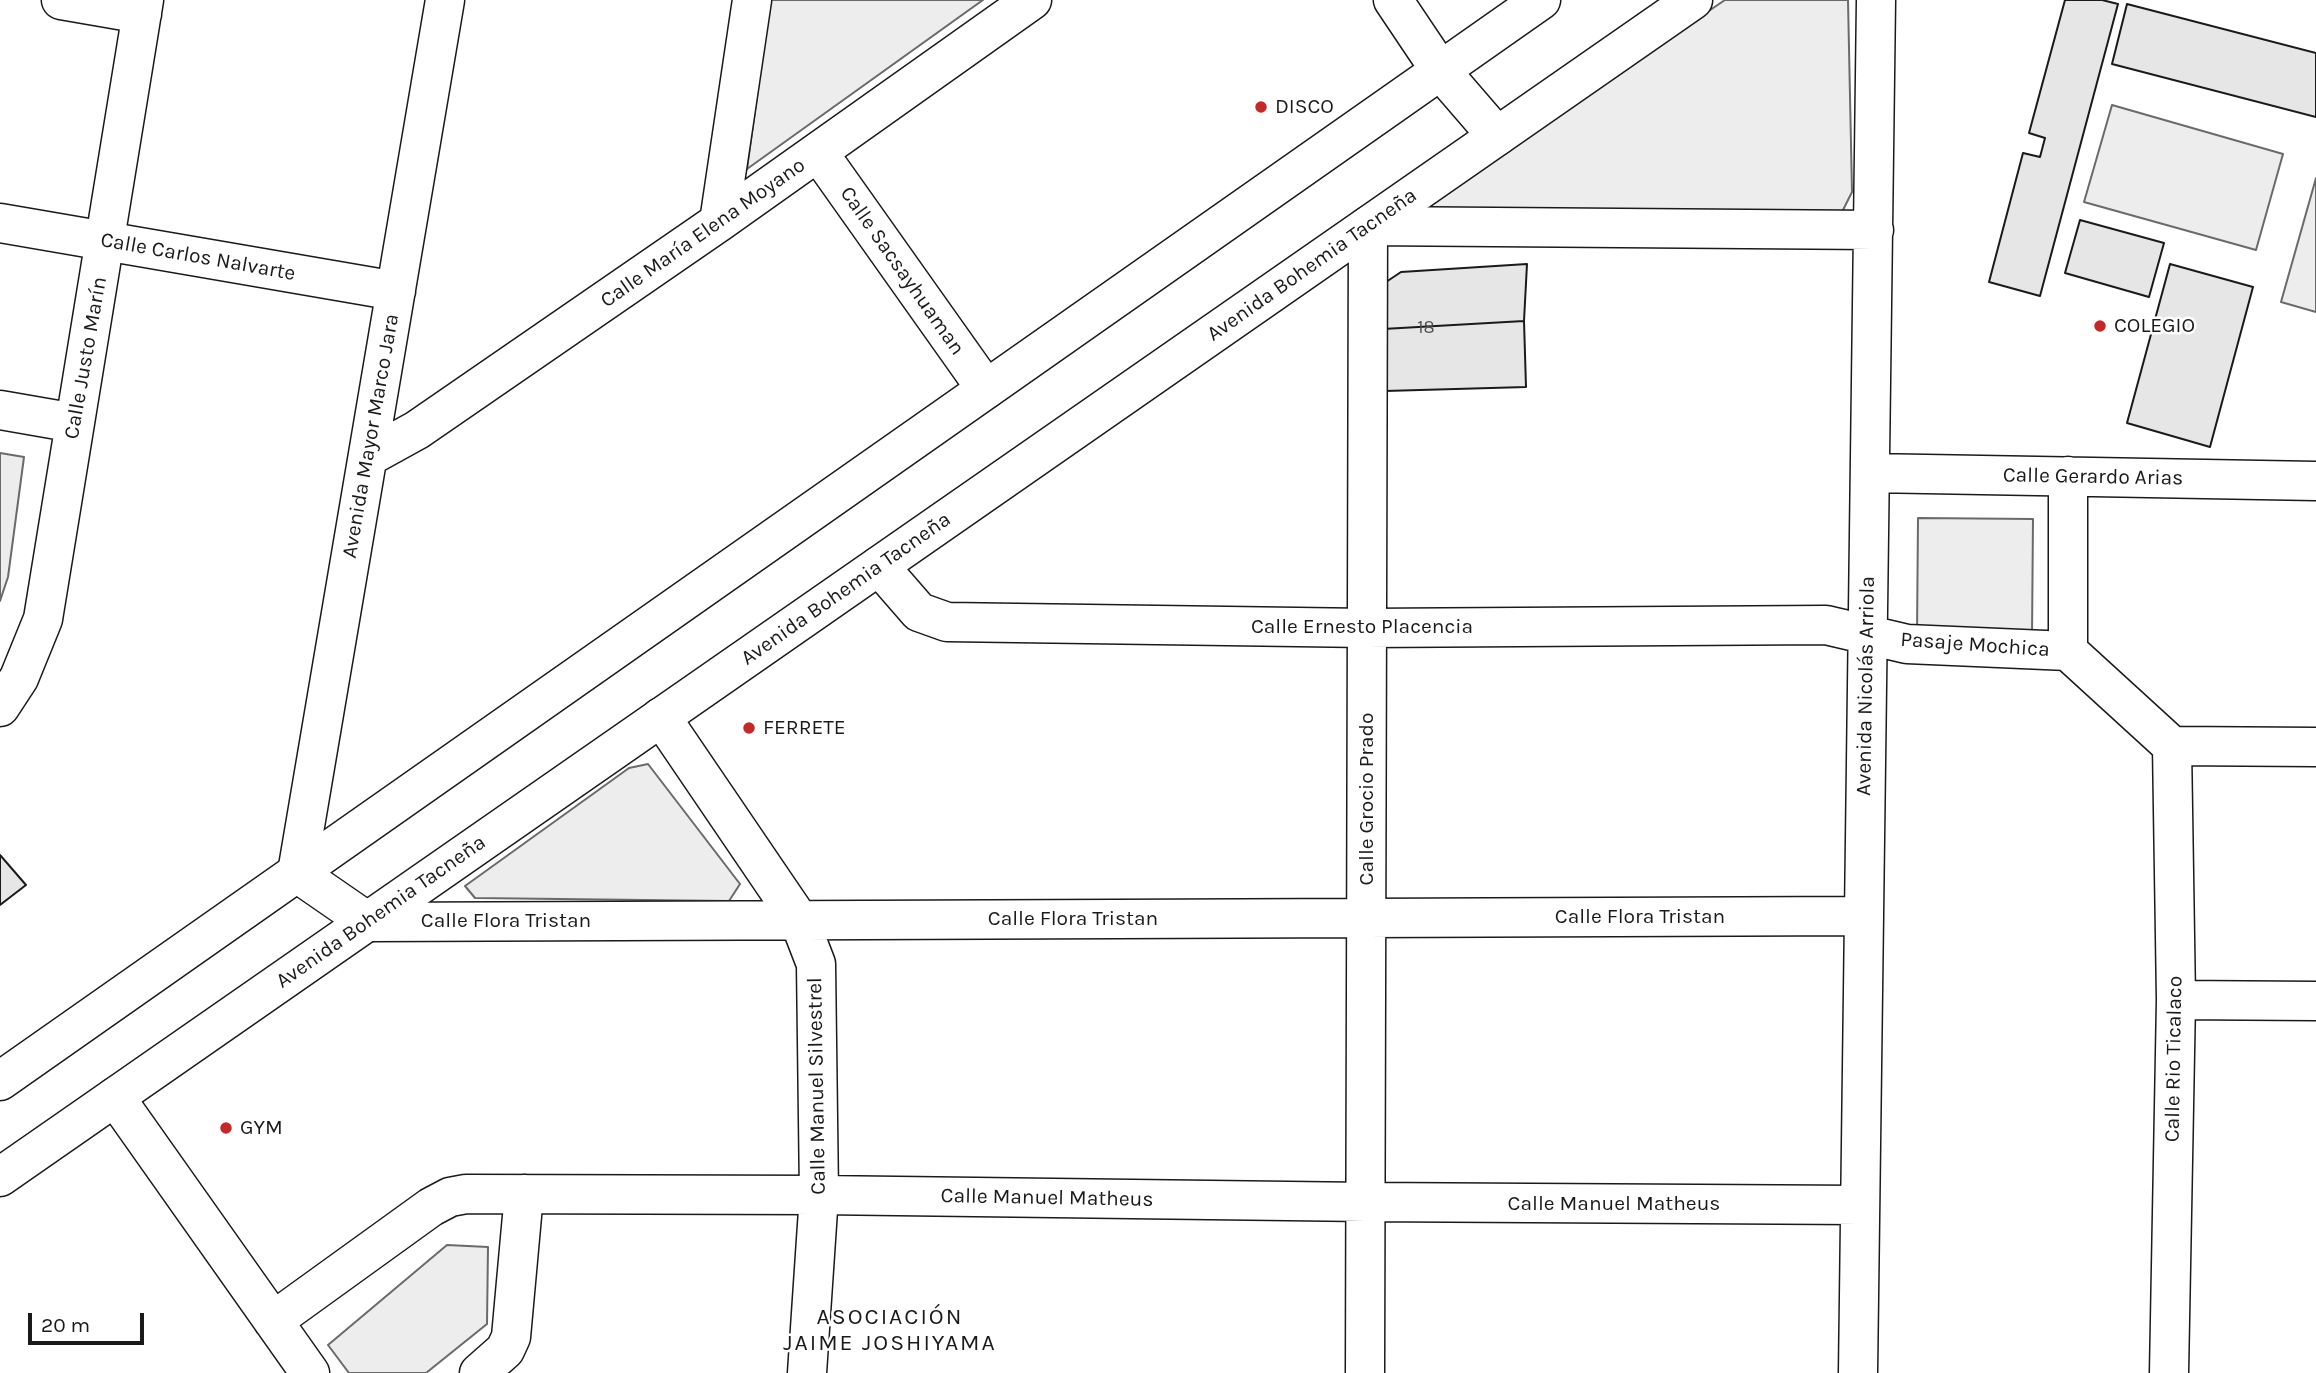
<!DOCTYPE html>
<html>
<head>
<meta charset="utf-8">
<style>
  body { margin:0 }
  #map { position:relative; width:2316px; height:1373px; overflow:hidden; background:#fff; font-family:Karla,sans-serif }
  canvas { display:block }
  .scale { position:absolute; left:28px; top:1313px; width:116px; height:32px; box-sizing:border-box; border:4px solid #1a1a1a; border-top:0; padding-left:9px; font-size:21px; line-height:24px; white-space:nowrap; color:#1a1a1a; -webkit-text-stroke:5px #fff; paint-order:stroke }
</style>
</head>
<body>
<div id="map">
<canvas width="2316" height="1373"></canvas>
<div class="scale">20 m</div>
</div>
<script>
const ctx = document.querySelector('canvas').getContext('2d');
ctx.lineJoin = 'round';
function fill(path, color) {
  ctx.fillStyle = color;
  ctx.fill(path, 'evenodd');
}
function stroke(path, color, width, dash) {
  ctx.strokeStyle = color;
  ctx.lineWidth = width;
  ctx.lineCap = dash ? 'butt' : 'round';
  ctx.setLineDash(dash || []);
  ctx.stroke(path);
}
function label(font, color, halo, rows, align = 'center') {
  ctx.font = font + ' Karla,sans-serif';
  ctx.lineWidth = 5;
  ctx.setLineDash([]);
  ctx.textBaseline = 'middle';
  ctx.strokeStyle = halo;
  ctx.fillStyle = color;
  for (const [text, x, y, turn = 0] of rows) {
    ctx.save();
    ctx.translate(x, y);
    ctx.rotate((+turn || 0) * Math.PI / 180);
    ctx.textAlign = isNaN(turn) ? turn : align;
    if (halo) ctx.strokeText(text, 0, 0);
    ctx.fillText(text, 0, 0);
    ctx.restore();
  }
}
const built = new Path2D(`
  M770,0H983L747,169Z
  M1725,0H1848L1852,192L1839,218L1435,224L1422,205Z
  M2112,105L2283,154L2256,250L2084,202Z
  M2316,178V312L2281,302Z
  M0,453L24,457L8,577L0,601Z
  M1918,518L2033,519L2032,636L1917,634Z
  M648,764L740,884L729,901L475,898L465,886L629,768Z
  M447,1245L488,1247L487,1324L426,1373H349L328,1345Z`);
fill(built, '#ededed');
stroke(built, '#6a6a6a', 2);
const building = new Path2D(`
  M2065,0H2102L2118,4L2040,296L1989,282L2023,153L2040,157L2045,138L2029,133Z
  M2127,4L2316,53V117L2112,64Z
  M2080,220L2164,243L2149,297L2065,273Z
  M1527,264L1524,321L1383,329L1386,282L1401,272Z
  M2170,264L2253,287L2210,447L2127,423Z
  M1524,321L1526,387L1385,391L1383,329Z
  M0,855L26,885L0,905Z`);
fill(building, '#e6e6e6');
stroke(building, '#1a1a1a', 2);
const minor = new Path2D(`
  M61,0L142,14
  M445,0L297,873L368,922L1863,916
  M1393,0L1440,70L1497,136
  M818,152L986,389
  M719,222L752,0
  M0,223L396,291
  M0,410L75,423
  M368,457L417,430L719,222L1032,0
  M1870,473L2316,481
  M879,566L919,612L947,622L1367,628L1826,625L1907,644L2068,651L2172,746
  M2068,651V476
  M0,707L19,678L43,619L144,0
  M661,717L799,920L816,964L819,1195L807,1373
  M2172,746L2316,747
  M2176,1000L2316,1001
  M115,1097L310,1373
  M273,1321L431,1207L450,1197L466,1194L819,1195L1366,1202L1860,1205
  M479,1373L505,1350L511,1337L524,1194
  M1365,1373L1368,226L1874,230
  M1858,1373L1876,0
  M2169,1373L2176,1000L2172,746`);
const major = new Path2D(`
  M0,1081L1541,0
  M0,1177L1693,0`);
stroke(minor, '#1a1a1a', 41);
stroke(major, '#1a1a1a', 41);
stroke(minor, '#fff', 38);
stroke(major, '#fff', 38);
for (const [x, y, r, color] of [
  [1261,107,7,"#c62828"],
  [2100,326,7,"#c62828"],
  [749,728,7,"#c62828"],
  [226,1128,7,"#c62828"]
]) {
  const dot = new Path2D();
  dot.arc(x, y, r, 0, 2 * Math.PI);
  ctx.fillStyle = color;
  ctx.fill(dot);
  stroke(dot, '#fff', 2.5);
}
label('18px', '#4d4d4d', null, [
  ["18",1426,328]
]);
label('21px', '#1a1a1a', '#fff', [
  ["DISCO",1275,107],
  ["COLEGIO",2114,326],
  ["FERRETE",763,728],
  ["GYM",240,1128]
], 'left');
label('21px', '#1a1a1a', '#fff', [
  ["Calle María Elena Moyano",703,233,-35],
  ["Calle Carlos Nalvarte",198,257,10],
  ["Avenida Bohemia Tacneña",1312,265,-35],
  ["Calle Sacsayhuaman",902,271,55],
  ["Calle Justo Marín",86,358,-80],
  ["Avenida Mayor Marco Jara",371,436,-80],
  ["Calle Gerardo Arias",2093,477,1],
  ["Avenida Bohemia Tacneña",846,589,-35],
  ["Calle Ernesto Placencia",1362,627],
  ["Pasaje Mochica",1975,645,4],
  ["Avenida Nicolás Arriola",1866,686,-89],
  ["Calle Grocio Prado",1367,799,-90],
  ["Avenida Bohemia Tacneña",381,912,-35],
  ["Calle Flora Tristan",1640,917],
  ["Calle Flora Tristan",1073,919],
  ["Calle Flora Tristan",506,921],
  ["Calle Rio Ticalaco",2174,1059,-89],
  ["Calle Manuel Silvestrel",817,1086,-91],
  ["Calle Manuel Matheus",1047,1198,1],
  ["Calle Manuel Matheus",1614,1204]
]);
ctx.letterSpacing = '2px';
label('23px', '#1a1a1a', '#fff', [
  ["ASOCIACIÓN",890,1317],
  ["JAIME JOSHIYAMA",890,1343]
]);
ctx.letterSpacing = '0px';
</script>
</body>
</html>
